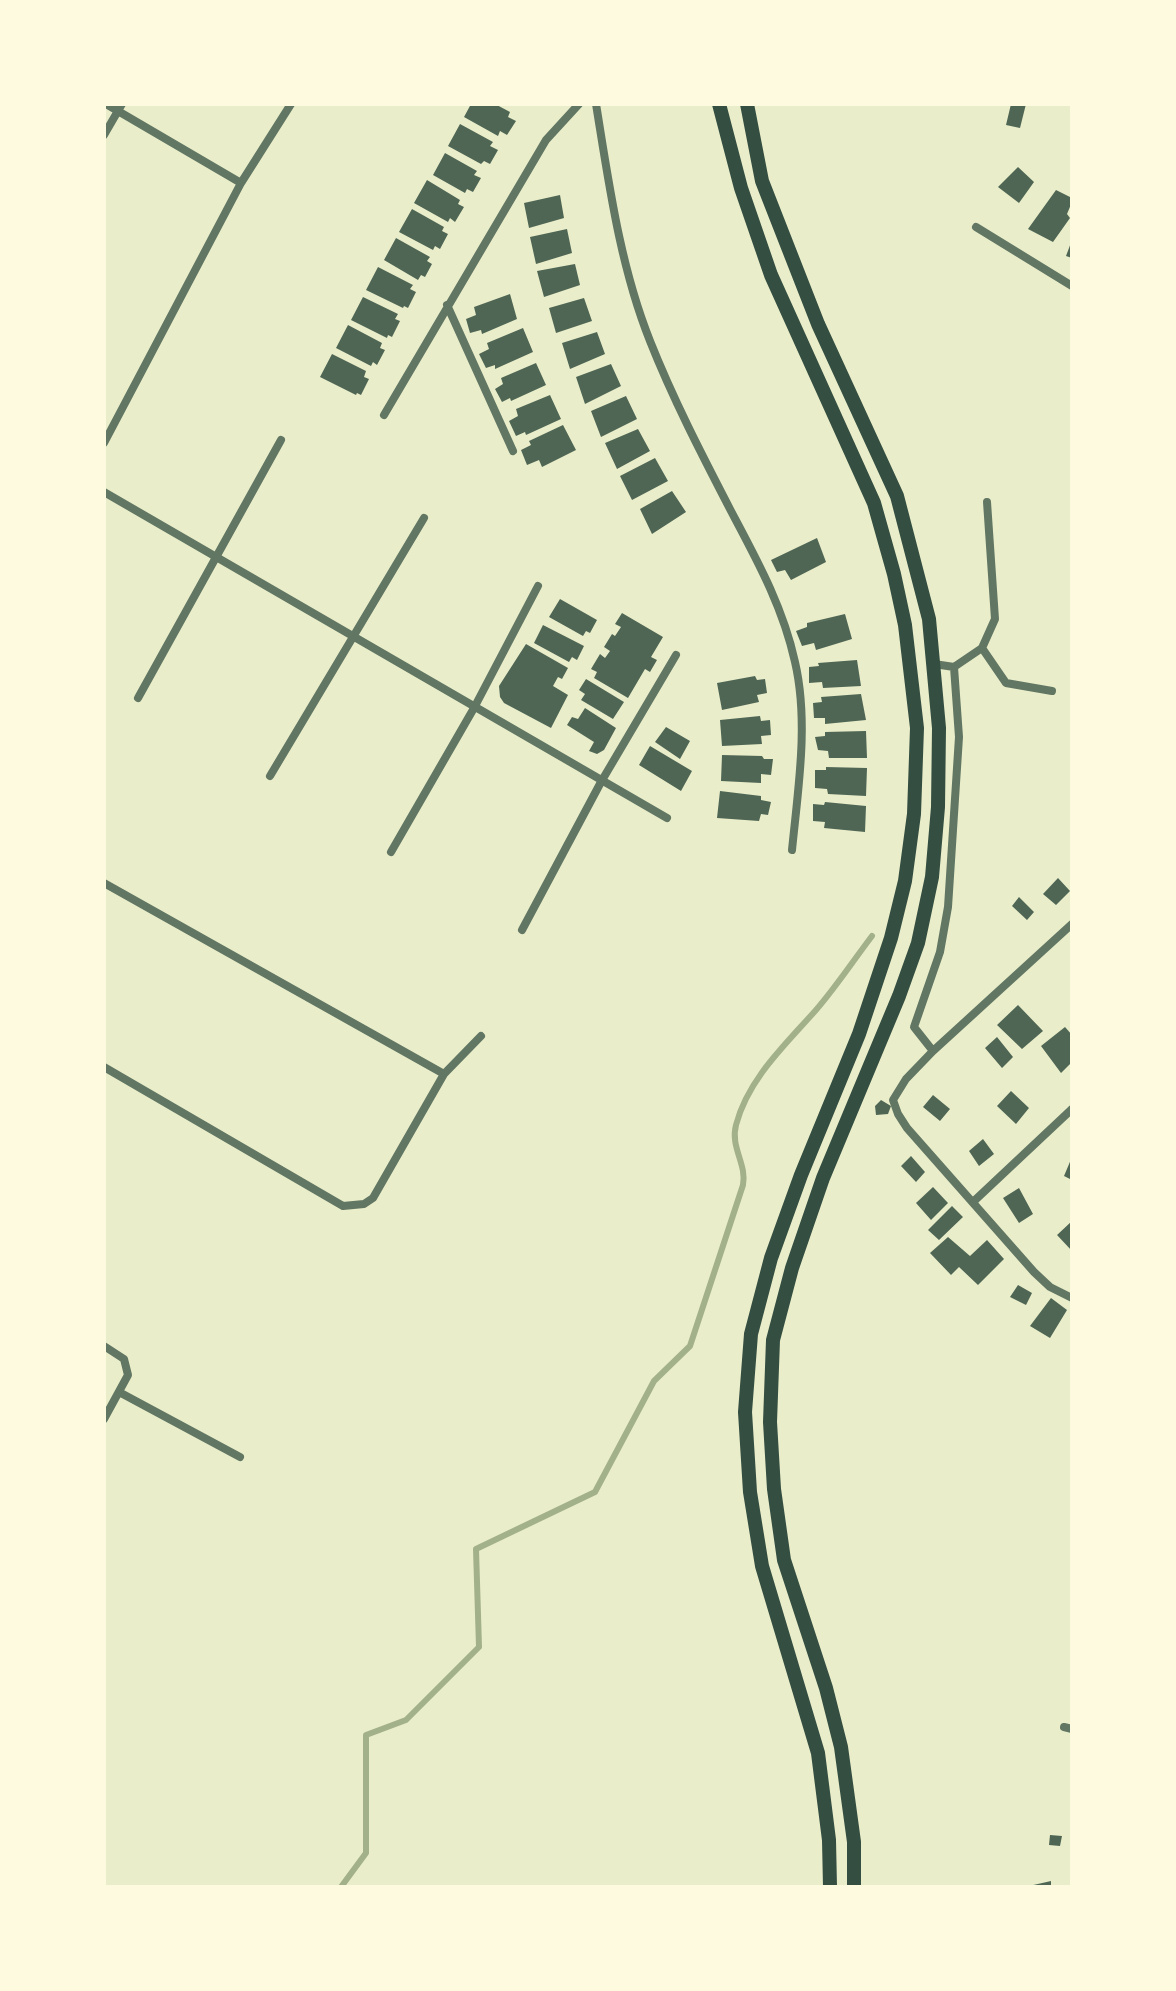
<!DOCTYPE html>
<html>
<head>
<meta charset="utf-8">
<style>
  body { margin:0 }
  #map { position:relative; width:1176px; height:1991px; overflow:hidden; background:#e9edc9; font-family:"IBM Plex Sans",sans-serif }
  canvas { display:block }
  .frame { position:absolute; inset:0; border:106px solid #fefae0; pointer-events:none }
</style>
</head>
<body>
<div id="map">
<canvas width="1176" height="1991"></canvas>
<div class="frame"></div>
</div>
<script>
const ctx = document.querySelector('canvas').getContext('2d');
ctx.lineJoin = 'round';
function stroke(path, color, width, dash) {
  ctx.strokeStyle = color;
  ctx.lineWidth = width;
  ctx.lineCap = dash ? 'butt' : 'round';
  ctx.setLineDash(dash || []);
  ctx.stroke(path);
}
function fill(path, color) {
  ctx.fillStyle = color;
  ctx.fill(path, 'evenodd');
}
stroke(new Path2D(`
  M341,1887L366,1853V1735L406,1720L479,1647L476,1549L595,1492L654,1381L690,1346L743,1185C747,1164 730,1147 736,1125C748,1079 785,1045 816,1010C836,987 853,961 872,936`), '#a3b18a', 6);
fill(new Path2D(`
  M471,104H495L510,112L508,117L516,121L507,135L500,131L498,136L464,117Z
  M1011,104H1026L1020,128L1006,125Z
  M460,124L493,142L490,146L498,150L490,164L484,161L481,164L448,146Z
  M445,153L477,171L474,175L481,178L473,192L467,189L465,193L433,175Z
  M1018,167L1034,182L1019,203L998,187Z
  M427,180L460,200L458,204L464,207L455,222L450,218L448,222L414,203Z
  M1056,190L1072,198V202L1067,214L1070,218L1053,242L1028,229Z
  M560,195L564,218L529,228L524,203Z
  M412,209L444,227L442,231L448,234L440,249L435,246L433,250L399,232Z
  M567,229L572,253L536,264L530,237Z
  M396,238L430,257L427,261L432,264L425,277L421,275L418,280L384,260Z
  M1072,240V258L1066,256Z
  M575,264L580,285L544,297L537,271Z
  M378,267L413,285L410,289L416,292L408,308L404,306L403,308L366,290Z
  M510,294L517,319L482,334L481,330L470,333L466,319L476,315L474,307Z
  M363,297L398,314L395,319L400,321L392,337L388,335L387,338L351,320Z
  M584,298L592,321L556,333L549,308Z
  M348,325L382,343L380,348L385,350L377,365L373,362L371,366L336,348Z
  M523,328L533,352L495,369V365L486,368L479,354L489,349L487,343Z
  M597,332L605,354L570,369L562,343Z
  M332,354L366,371L364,377L369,379L361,395L357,393L356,395L320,377Z
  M536,363L546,385L511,401L510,398L502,402L495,389L503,384L501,378Z
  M611,364L621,386L585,404L576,377Z
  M550,395L561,419L526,435L525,432L516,436L509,421L518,416L516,409Z
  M626,396L637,419L601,437L591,411Z
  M563,425L576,450L542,467L539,460L527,465L521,450L531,445L529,441Z
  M638,429L650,451L617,469L605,443Z
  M655,458L668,481L632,500L620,476Z
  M672,491L686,512L652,534L640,509Z
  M817,538L826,562L791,580L785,570L777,572L771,560Z
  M560,599L597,620L590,633L586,631L583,636L549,617Z
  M622,613L663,637L651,657L657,660L650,672L645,669L628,698L594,678L597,672L591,669L600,654L605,658L610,651L604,647L612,634L615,636L621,627L615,624Z
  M845,614L852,639L816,650L814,643L802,646L796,631L807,627V623Z
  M543,625L584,646L577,660L572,657L569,662L534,643Z
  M526,644L568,668L562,679L558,677L553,686L568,695L551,728L504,703L500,697L499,686Z
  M857,660L861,686L823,688L822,682L809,683V667L819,666L818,663Z
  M755,676L757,680L765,679L767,693L757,695L759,702L722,710L717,683Z
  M586,679L624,702L613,719L581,700L585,694L579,690Z
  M861,694L866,720L825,724V718H814L813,703L822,702L821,697Z
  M585,708L616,728L604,750L597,754L589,751L594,742L567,725L572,717L578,719Z
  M760,716L761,721L770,720L771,735L761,736L762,744L722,746L720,720Z
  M666,727L690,741L680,759L655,742Z
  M866,731L867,758H829L828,751L818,750L815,737L825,736V732Z
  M650,746L692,771L681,791L639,765Z
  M722,755L762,756L764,759H773L771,775L761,774V783L721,781Z
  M826,767L867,768L866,796L828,794L827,789L815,788V770H826Z
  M720,791L761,796V800L771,802L768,815L761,814L759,821L717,818Z
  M825,802L866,806L865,832L824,828L825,822L813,821V804L824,805Z
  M1058,878L1070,891L1056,905L1043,894Z
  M1019,897L1034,912L1027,920L1012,906Z
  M1018,1005L1043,1031L1022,1049L997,1025Z
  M1065,1027L1072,1035V1062L1061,1073L1041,1046Z
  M997,1037L1013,1057L1002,1068L985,1048Z
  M1011,1091L1029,1108L1016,1124L997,1106Z
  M933,1095L950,1109L940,1121L923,1107Z
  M881,1100L891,1106L888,1114L876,1115L875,1106Z
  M983,1139L994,1154L979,1166L969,1151Z
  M911,1156L925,1172L916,1182L901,1166Z
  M1072,1157V1180L1064,1176Z
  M933,1187L948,1203L931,1220L916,1203Z
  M1019,1188L1033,1214L1019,1223L1003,1198Z
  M952,1206L963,1217L939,1240L928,1230Z
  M1072,1221V1251L1057,1235Z
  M948,1237L970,1256L987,1240L1004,1259L978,1285L959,1267L951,1275L930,1253Z
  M1018,1285L1032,1293L1026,1305L1010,1297Z
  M1051,1298L1067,1310L1050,1338L1030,1326Z
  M1050,1835L1062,1836L1060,1846L1049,1845Z
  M1051,1881V1887H1029V1886Z`), '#4f6655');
stroke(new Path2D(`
  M106,104L241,183
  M596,104C609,184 620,266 650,341C673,399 702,455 731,511C757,560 783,607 795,662C809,722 798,789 792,850
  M104,135L122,104
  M976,227L1072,286
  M447,305L513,451
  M384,415L546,140L579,104
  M104,443L241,183L291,104
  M104,492L667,818
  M982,648L1006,683L1052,691
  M934,664L954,667L982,648L995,619L987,502
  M138,698L281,440
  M270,776L424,518
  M391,852L474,708L538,586
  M104,883L444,1074
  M1072,924L933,1051L906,1079L893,1100L898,1114L907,1128L1034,1272L1050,1287L1072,1298
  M522,930L601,782L676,655
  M933,1051L914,1027L940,952L948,907L959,737L954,667
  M104,1067L343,1206L364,1204L373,1198L444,1074L481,1036
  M973,1202L1072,1109
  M104,1346L124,1359L128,1375L104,1419
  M119,1392L240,1457
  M1064,1727L1072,1729`), '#617663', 8);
stroke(new Path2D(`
  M719,104L741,188L771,275L874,503L894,574L905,625L917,728L914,814L905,881L891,938L859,1034L801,1175L771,1258L751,1334L745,1412L750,1492L762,1566L818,1753L829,1840L830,1887
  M747,104L762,181L818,324L897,496L929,619L939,728L938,807L932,877L918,943L899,996L823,1178L792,1268L773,1340L770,1422L774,1489L784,1560L826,1688L841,1747L854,1842V1887`), '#344e41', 14);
</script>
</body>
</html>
